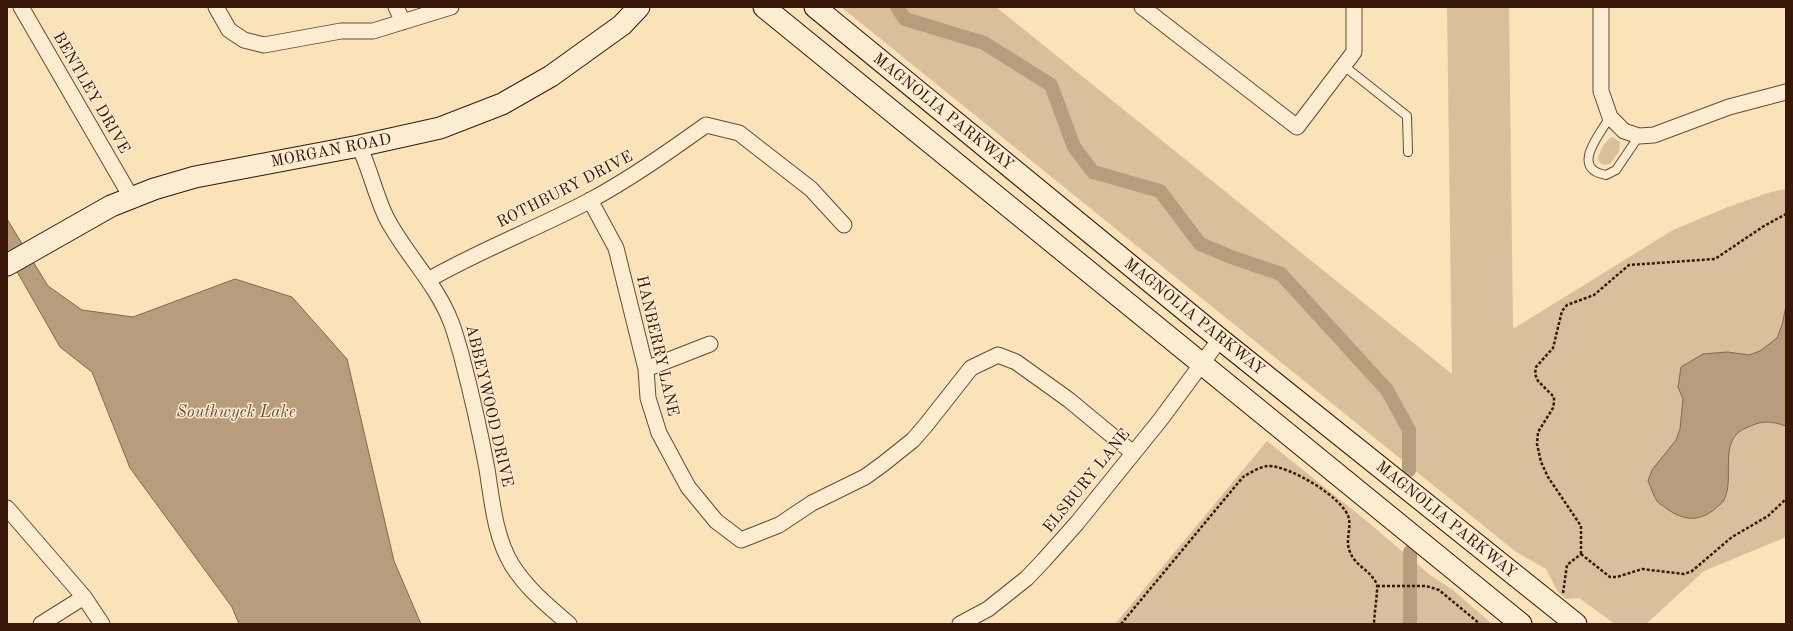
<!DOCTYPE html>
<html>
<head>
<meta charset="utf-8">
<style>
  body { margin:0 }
  #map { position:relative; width:1793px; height:631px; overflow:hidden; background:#fae2b9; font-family:"Old Standard TT",serif }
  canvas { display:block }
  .frame { position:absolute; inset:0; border:8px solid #391709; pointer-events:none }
</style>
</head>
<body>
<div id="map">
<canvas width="1793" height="631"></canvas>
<div class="frame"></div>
</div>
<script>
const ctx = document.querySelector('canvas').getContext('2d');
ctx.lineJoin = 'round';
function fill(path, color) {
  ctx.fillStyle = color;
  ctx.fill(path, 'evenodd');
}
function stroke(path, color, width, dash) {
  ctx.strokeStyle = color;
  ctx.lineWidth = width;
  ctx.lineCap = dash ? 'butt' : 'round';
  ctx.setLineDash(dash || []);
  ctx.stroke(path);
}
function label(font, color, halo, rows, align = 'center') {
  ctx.font = font + ' "Old Standard TT",serif';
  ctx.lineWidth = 3;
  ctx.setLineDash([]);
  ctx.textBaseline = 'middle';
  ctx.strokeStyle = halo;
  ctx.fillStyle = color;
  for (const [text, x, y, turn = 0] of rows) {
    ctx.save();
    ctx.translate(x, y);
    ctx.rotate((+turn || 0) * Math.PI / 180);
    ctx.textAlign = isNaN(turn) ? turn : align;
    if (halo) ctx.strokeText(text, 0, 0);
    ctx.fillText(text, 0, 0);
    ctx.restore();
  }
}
fill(new Path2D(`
  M841,7H996L1452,374L1447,7H1509L1513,329L1673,230L1728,207L1771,192L1786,189V537L1704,571L1646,624H1615L1579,598L1566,599L1558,592L1546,569L1516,552Z
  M1612,137L1620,142L1619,152L1610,164L1605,165L1600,163L1598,158C1601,149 1604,142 1612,137Z
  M1267,441L1369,523L1430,575L1453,590L1492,624H1115Z`), '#d9bf9b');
const water = new Path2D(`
  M7,219L48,286L82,310L133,317L235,279L292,297L347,359L394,561L421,624H239L232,607L130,468L92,372L60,347L7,254Z
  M1786,306V426C1770,421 1764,420 1748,427C1716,439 1736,476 1724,500C1723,502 1720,505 1718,506C1702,522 1684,522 1666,508C1663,506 1659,504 1657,501C1653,495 1651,487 1648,481L1652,470L1676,440L1680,429L1683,399L1678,387L1681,367L1703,354L1727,352L1749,355L1760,351L1777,338L1782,325Z`);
fill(water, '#b89d7d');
stroke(water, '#85674f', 1);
stroke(new Path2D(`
  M897,7L905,19L984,43L1051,85L1074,147L1093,172L1160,191L1200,244L1234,258L1281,274L1387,390L1409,430V470
  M1410,552V624`), '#b89d7d', 14);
const lane = new Path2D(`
  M1344,66L1407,116L1408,152
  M1610,117C1599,135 1570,169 1606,175L1616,170L1639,136`);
const street = new Path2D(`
  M21,7L131,197
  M216,7L229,30L244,40L264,45L341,31H373L451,7
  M396,7L403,22
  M1142,7L1297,127L1354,52V7
  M1601,7V91L1610,117L1624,131L1639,136L1654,135L1729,107L1786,92
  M359,146C370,169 375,194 386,217C405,254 436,283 451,322C455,332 458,344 461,354C471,392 480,431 487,469C492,501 495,537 512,565C527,589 548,606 569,624
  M590,200L616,248L646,369L648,398L659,433L688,487L716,521L741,540L779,525L812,503L865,477L883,464L913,440L926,425L971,368L998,355L1016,362L1069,400L1133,453
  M428,280C480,250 536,229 589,201C630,179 668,152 706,125L739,133L811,189L844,225
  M646,369L710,344
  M7,508L84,597L102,624
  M41,624L84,597
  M960,624L988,609L1027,578L1044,560L1077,523L1161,419L1220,339`);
const secondary = new Path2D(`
  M764,7L1521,624
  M815,7L1220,339L1576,624
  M7,265L111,206L154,189L195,177L359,146L440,128L502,104L551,76L622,25L639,7`);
stroke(lane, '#694a35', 10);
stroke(street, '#694a35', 17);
stroke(secondary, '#391709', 23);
stroke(new Path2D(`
  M1581,554V526L1548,477L1541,462L1537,444L1538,432L1553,408L1554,402V397L1538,381L1535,374L1536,367L1553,348L1562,311L1567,305L1594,295L1629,265L1715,259L1764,226L1786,214
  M1581,554L1610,577H1617L1642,569L1684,574L1692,571L1732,537L1768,516L1786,499
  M1377,586H1426L1439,590L1480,624
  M1563,593L1567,565L1581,554
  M1121,624L1243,477C1250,473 1259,467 1268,466C1288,465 1345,498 1349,519C1351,530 1345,541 1350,552C1355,566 1372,571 1377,585C1378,589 1374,616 1374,624`), '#391709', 2.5, [3, 2]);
stroke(lane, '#fcecd2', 8);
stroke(street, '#fcecd2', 15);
stroke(secondary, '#fcecd2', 21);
label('16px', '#391709', '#fcecd2', [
  ["BENTLEY DRIVE",91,93,60],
  ["MAGNOLIA PARKWAY",943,112,39],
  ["MORGAN ROAD",331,151,-11],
  ["ROTHBURY DRIVE",565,190,-27],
  ["MAGNOLIA PARKWAY",1194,317,39],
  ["HANBERRY LANE",657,346,77],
  ["ABBEYWOOD DRIVE",489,406,77],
  ["ELSBURY LANE",1087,481,-51],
  ["MAGNOLIA PARKWAY",1446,520,39]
]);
label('italic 17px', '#6c4d37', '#fcecd2', [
  ["Southwyck Lake",236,413]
]);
</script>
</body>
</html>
